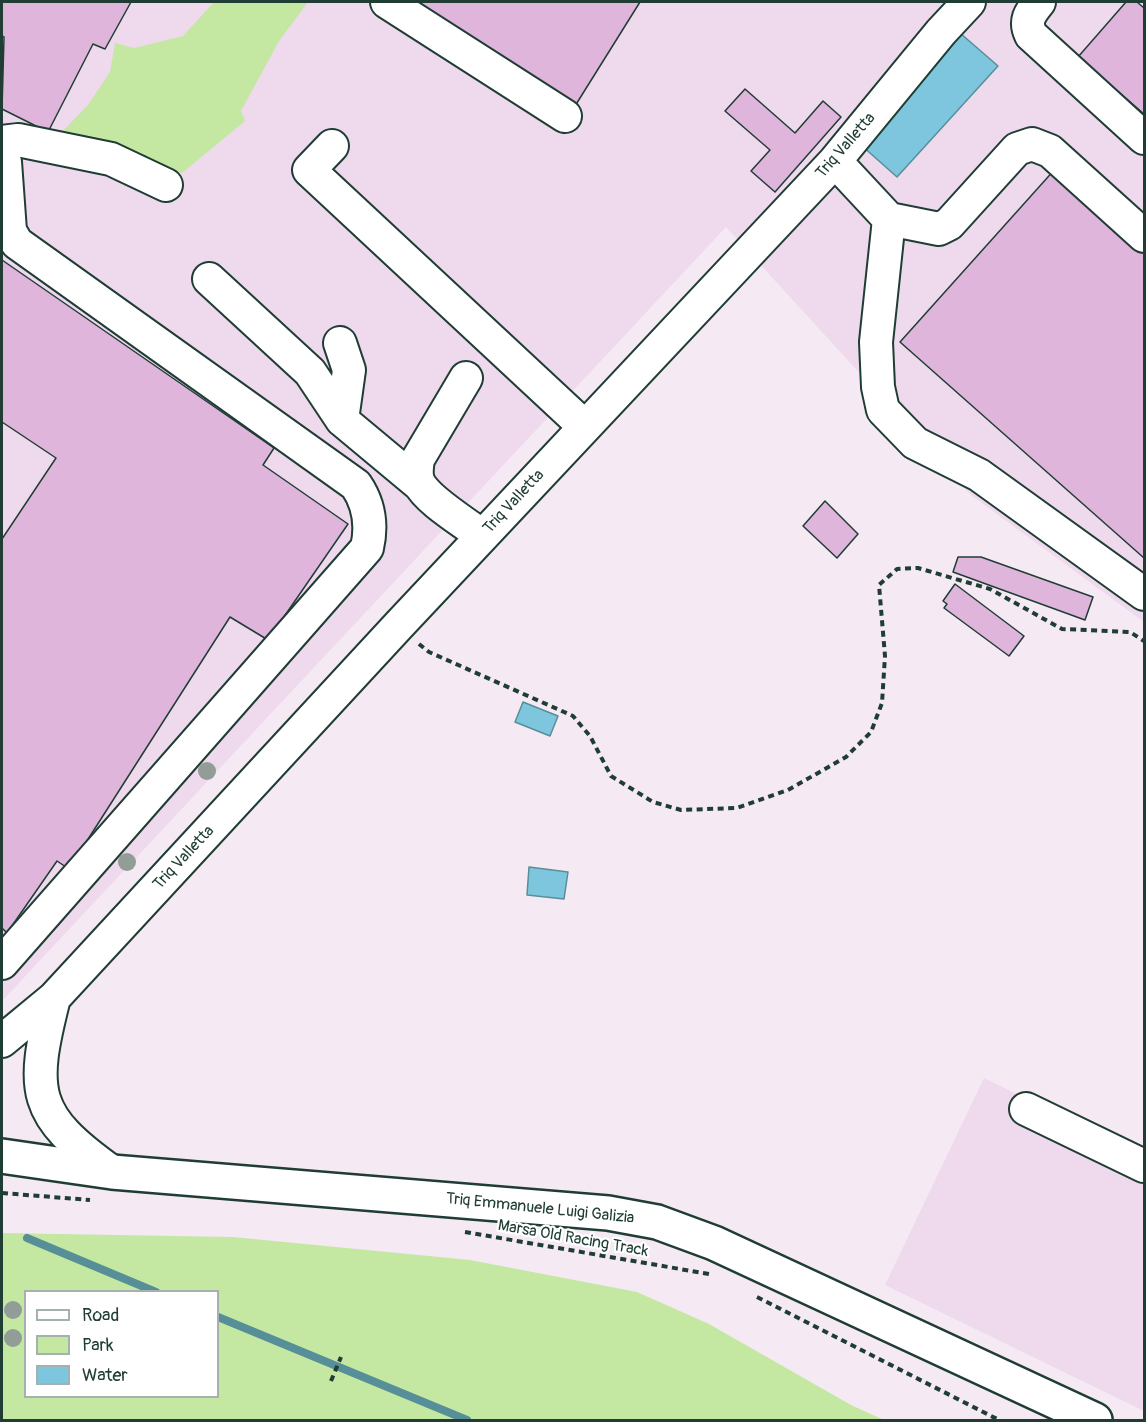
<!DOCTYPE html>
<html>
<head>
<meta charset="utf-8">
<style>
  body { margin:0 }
  #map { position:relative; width:1146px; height:1422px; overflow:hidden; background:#f5e9f4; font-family:Pangolin,sans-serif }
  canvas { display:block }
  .frame { position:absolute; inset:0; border:3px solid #1f3d34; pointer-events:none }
  .legend { position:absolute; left:24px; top:1290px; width:195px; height:108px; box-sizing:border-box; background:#fff; border:2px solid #a5b1ae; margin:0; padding:8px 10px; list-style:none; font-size:18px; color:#1f3d34 }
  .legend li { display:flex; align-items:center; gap:12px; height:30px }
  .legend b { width:30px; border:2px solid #a5b1ae }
</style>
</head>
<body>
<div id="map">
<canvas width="1146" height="1422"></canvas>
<div class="frame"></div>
<ul class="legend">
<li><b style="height:8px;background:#fff"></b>Road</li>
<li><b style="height:16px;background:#c4e8a2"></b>Park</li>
<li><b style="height:16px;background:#7dc6dd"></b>Water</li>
</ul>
</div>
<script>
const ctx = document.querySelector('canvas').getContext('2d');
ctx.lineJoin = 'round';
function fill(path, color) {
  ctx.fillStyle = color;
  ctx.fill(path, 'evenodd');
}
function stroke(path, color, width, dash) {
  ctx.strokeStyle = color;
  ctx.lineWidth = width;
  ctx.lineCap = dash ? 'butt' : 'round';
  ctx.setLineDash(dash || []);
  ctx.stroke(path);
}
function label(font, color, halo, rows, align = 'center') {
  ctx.font = font + ' Pangolin,sans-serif';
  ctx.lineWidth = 4.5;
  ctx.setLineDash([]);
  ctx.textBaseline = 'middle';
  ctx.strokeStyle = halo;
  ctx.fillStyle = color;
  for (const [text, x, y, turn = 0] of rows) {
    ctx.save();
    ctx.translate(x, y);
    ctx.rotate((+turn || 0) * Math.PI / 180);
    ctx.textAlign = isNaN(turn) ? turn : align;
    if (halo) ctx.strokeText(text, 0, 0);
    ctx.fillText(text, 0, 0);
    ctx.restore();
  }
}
fill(new Path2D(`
  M2,2H1144V622L971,495L726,227L2,1001Z
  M984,1078L1144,1156V1411L885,1285Z`), '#eed9ed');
fill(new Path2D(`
  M214,2H308L279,41L241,111L245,121L182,173L57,137L88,105L110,72L115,43L134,48L183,36Z
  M2,1233L233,1237L470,1260L637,1292L709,1324L851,1405L884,1420H2ZM26,1292H218V1396H26Z`), '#c4e8a2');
const water = new Path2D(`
  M960,33L998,66L897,177L861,145Z
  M523,702L558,716L550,736L515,722Z
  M529,867L568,872L564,899L527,895Z`);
fill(water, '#7dc6dd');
stroke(water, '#578f99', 1.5);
stroke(new Path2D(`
  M27,1238L156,1292
  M218,1317L467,1420`), '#578f99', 8);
const building = new Path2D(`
  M2,2H131L105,49L93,44L48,132L2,109L4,37L2,36Z
  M409,2H640L575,106Z
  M1126,2H1137L1144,8V114L1078,57Z
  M745,89L795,133L823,101L841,117L775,192L751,171L770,150L725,111Z
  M1056,168L1144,247V558L900,342Z
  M2,260L274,448L263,465L348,524L268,640L230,617L69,869L57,861L7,933L2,928V539L56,458L2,422Z
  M825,501L858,534L837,558L803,526Z
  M958,557H981L1093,597L1085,620L953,572Z
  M955,584L1024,636L1009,656L944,608L947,604L943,601Z`);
fill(building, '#dfb5dc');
stroke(building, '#1f3d34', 1.5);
const minor = new Path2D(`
  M387,2L565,116
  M1039,2C1030,13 1024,21 1031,35L1144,138
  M2,142L18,140L111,159L166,185
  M332,146L309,170L585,427
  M2,152L5,162L10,231L17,243L356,485C369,504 372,526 367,548L2,963
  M835,161L889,219L876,342L878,387L883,410L915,443L979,475L1144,594
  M889,219L939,229L949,224L1017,149L1032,144L1050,151L1144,236
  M209,279L310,372L342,420L420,485
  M340,343L349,370L342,420
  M466,378L418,459C417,467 415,475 419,483C428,501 466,523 482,536
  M54,998C30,1092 32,1115 112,1172
  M2,1041L54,998L399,625L835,161L941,32L969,2
  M1026,1109L1144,1166`);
const major = new Path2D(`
  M2,1156L112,1172L608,1213L657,1222L714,1243L1095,1420`);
stroke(minor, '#1f3d34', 36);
stroke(major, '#1f3d34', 38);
stroke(new Path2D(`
  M419,644L429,652L573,716L590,736L611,776L653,802L681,810L737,808L788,790L846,757L871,732L882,703L885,656L879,585L897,569L918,568L990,589L1062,629L1130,632L1144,641
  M2,1193L90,1200
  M465,1232L709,1274
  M757,1297L999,1420
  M331,1381L341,1357`), '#1f3d34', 4, [6, 4.5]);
stroke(minor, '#fff', 32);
stroke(major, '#fff', 33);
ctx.fillStyle = '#919d96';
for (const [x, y] of [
  [207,771],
  [127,862],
  [13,1310],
  [13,1338]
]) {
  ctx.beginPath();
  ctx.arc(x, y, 9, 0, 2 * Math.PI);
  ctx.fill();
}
label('16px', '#1f3d34', '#fff', [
  ["Triq Valletta",846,146,-49],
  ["Triq Valletta",514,502,-47],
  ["Triq Valletta",184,858,-47],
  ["Triq Emmanuele Luigi Galizia",540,1209,6],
  ["Marsa Old Racing Track",573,1239,10]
]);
</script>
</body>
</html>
